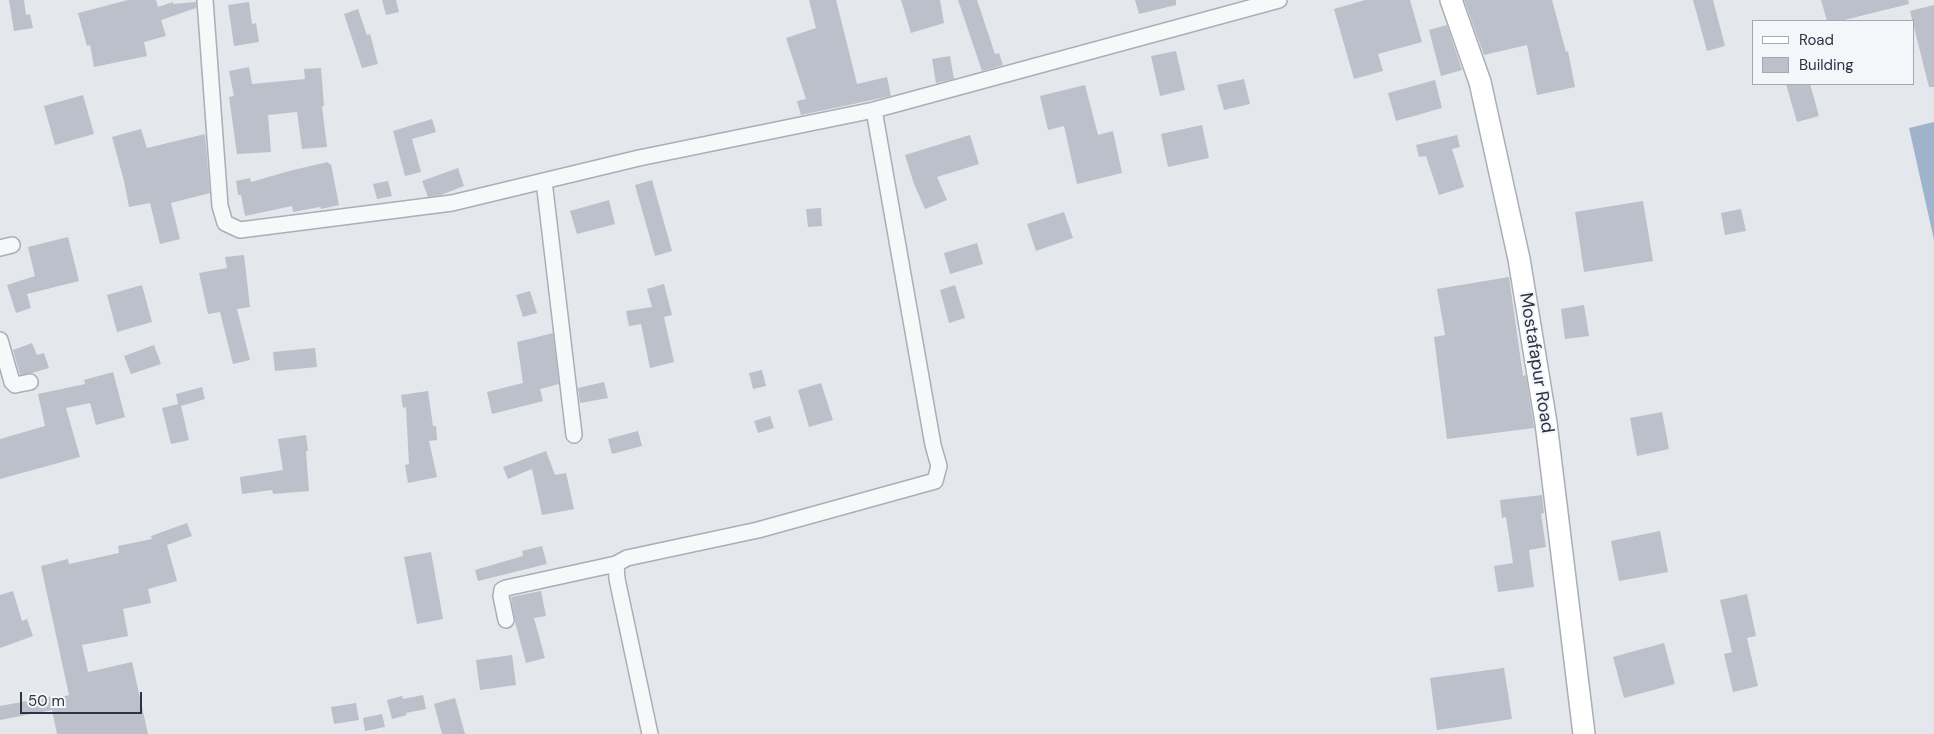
<!DOCTYPE html>
<html>
<head>
<meta charset="utf-8">
<style>
  body { margin:0 }
  #map { position:relative; width:1934px; height:734px; overflow:hidden; background:#e4e7ec; font-family:"DM Sans",sans-serif }
  canvas { display:block }
  .legend { position:absolute; left:1752px; top:20px; width:162px; height:65px; box-sizing:border-box; background:#f4f6f9; border:1px solid #a4a8b1; margin:0; padding:6px 9px; list-style:none; font-size:15px; color:#2b3445 }
  .legend li { display:flex; align-items:center; gap:10px; height:25px }
  .legend b { width:25px; border:1px solid #a4a8b1 }
  .scale { position:absolute; left:20px; top:692px; width:122px; height:22px; box-sizing:border-box; border:2px solid #2b3445; border-top:0; padding-left:6px; font-size:15px; line-height:18px; white-space:nowrap; color:#2b3445; -webkit-text-stroke:4px #f4f6f9; paint-order:stroke }
</style>
</head>
<body>
<div id="map">
<canvas width="1934" height="734"></canvas>
<ul class="legend">
<li><b style="height:6px;background:#fff"></b>Road</li>
<li><b style="height:14px;background:#bbc0ca"></b>Building</li>
</ul>
<div class="scale">50 m</div>
</div>
<script>
const ctx = document.querySelector('canvas').getContext('2d');
ctx.lineJoin = 'round';
function fill(path, color) {
  ctx.fillStyle = color;
  ctx.fill(path, 'evenodd');
}
function stroke(path, color, width, dash) {
  ctx.strokeStyle = color;
  ctx.lineWidth = width;
  ctx.lineCap = dash ? 'butt' : 'round';
  ctx.setLineDash(dash || []);
  ctx.stroke(path);
}
function label(font, color, halo, rows, align = 'center') {
  ctx.font = font + ' "DM Sans",sans-serif';
  ctx.lineWidth = 4.5;
  ctx.setLineDash([]);
  ctx.textBaseline = 'middle';
  ctx.strokeStyle = halo;
  ctx.fillStyle = color;
  for (const [text, x, y, turn = 0] of rows) {
    ctx.save();
    ctx.translate(x, y);
    ctx.rotate((+turn || 0) * Math.PI / 180);
    ctx.textAlign = isNaN(turn) ? turn : align;
    if (halo) ctx.strokeText(text, 0, 0);
    ctx.fillText(text, 0, 0);
    ctx.restore();
  }
}
fill(new Path2D(`
  M1934,122V240L1909,128Z`), '#9fb4cc');
fill(new Path2D(`
  M9,0H24L26,15L30,14L33,28L14,31Z
  M128,0H156L158,7L173,2V4L196,2V8L161,20L166,36L144,42L147,56L94,67L90,45L87,46L78,13Z
  M382,0H396L399,12L386,15Z
  M809,0H836L857,84L887,77L891,96L801,115L797,101L806,99L786,38L816,28Z
  M901,0H940L944,23L911,33Z
  M958,0H977L995,54L999,53L1003,65L982,71Z
  M1135,0H1176V5L1139,14Z
  M1365,0H1410L1422,42L1378,54L1383,71L1354,79L1334,9Z
  M1464,0H1552L1566,52L1568,51L1575,87L1537,95L1527,45L1484,55Z
  M1693,0H1713L1725,46L1707,51Z
  M1821,0H1908L1909,4L1840,21H1827Z
  M249,2L252,24L256,23L259,42L234,46L228,5Z
  M1934,5V87H1929L1910,11Z
  M358,9L367,35L370,34L378,64L362,68L344,14Z
  M1447,25L1462,70L1441,76L1429,30Z
  M1176,51L1185,90L1160,96L1151,56Z
  M950,56L954,79L936,83L932,59Z
  M249,67L252,84L305,79L304,69L321,68L324,106H322L327,147L302,149L297,112L268,115L271,152L237,154L229,97L234,96L229,71Z
  M1244,79L1250,104L1224,110L1217,85Z
  M1435,80L1442,108L1396,121L1388,93Z
  M1786,84H1810L1819,116L1797,122Z
  M1085,85L1098,135L1113,131L1122,173L1077,184L1064,126L1048,130L1040,96Z
  M83,95L94,134L55,145L44,106Z
  M432,119L436,132L412,139L421,172L405,176L393,131Z
  M1202,125L1209,158L1168,167L1161,134Z
  M141,129L147,148L205,134L210,193L171,203L180,239L160,244L150,203L129,207L124,181L112,137Z
  M970,135L979,164L937,177L947,200L925,209L914,184L905,155Z
  M1457,135L1460,147L1452,149L1464,187L1439,195L1426,156L1419,157L1416,145Z
  M328,162L329,164H331L339,205L321,209L320,207L293,212L292,206L245,216L241,195H238L236,181L250,178L251,182L293,170Z
  M458,168L464,186L441,195L428,197L422,181Z
  M652,180L672,251L655,256L635,185Z
  M388,181L392,196L377,199L373,184Z
  M609,200L615,224L577,234L570,211Z
  M1643,201L1653,261L1584,272L1575,212Z
  M821,208L822,226L808,227L806,209Z
  M1741,209L1746,231L1725,235L1721,213Z
  M1064,212L1073,238L1036,251L1027,224Z
  M68,237L79,281L27,294L31,308L16,313L7,285L35,276L28,247Z
  M977,243L983,264L950,274L944,253Z
  M244,255L250,307L237,309L250,360L233,364L220,312L208,314L199,273L227,268L225,257Z
  M1509,277L1523,376L1526,375L1534,428L1447,439L1434,337L1445,335L1437,289Z
  M664,284L672,315L664,317L674,362L650,368L641,324L629,326L626,311L652,307L647,289Z
  M142,285L152,322L117,332L107,295Z
  M955,285L965,318L949,323L940,290Z
  M530,291L537,313L523,317L516,295Z
  M1584,305L1589,336L1565,339L1561,309Z
  M553,333L559,384L540,389L543,401L492,414L487,392L523,383L517,342Z
  M32,343L37,355L44,353L49,368L32,373L20,375L13,350Z
  M154,345L161,364L131,374L124,356Z
  M315,348L317,367L275,371L273,352Z
  M762,370L766,386L753,389L749,373Z
  M113,372L125,417L96,425L90,403L66,408L80,457L0,479V439L45,426L38,394L85,384L84,380Z
  M604,382L608,398L580,403L578,388Z
  M821,383L833,420L809,427L798,390Z
  M202,387L205,399L181,406L189,440L171,444L162,408L178,404L176,394Z
  M428,391L433,426H436L437,440L429,441L437,477L408,483L405,465L409,464L406,407L403,408L401,395Z
  M1662,412L1669,449L1637,456L1630,418Z
  M770,416L774,428L758,433L754,421Z
  M638,431L642,446L612,454L608,439Z
  M306,435L308,451H306L309,491L273,494L272,490L242,494L240,477L283,470L278,439Z
  M546,451L555,475L566,473L574,509L542,515L532,469L508,479L503,467Z
  M1542,495L1544,513L1541,514L1546,547L1529,550L1534,587L1498,592L1494,566L1513,563L1506,517L1502,518L1500,500Z
  M187,523L192,536L167,545L177,581L148,589L151,603L123,609L128,636L82,645L88,672L132,662L148,734H57L52,710L0,720V706L54,696L55,699L69,695L41,566L68,559L69,564L119,553L118,546L152,539L151,536Z
  M1660,531L1668,572L1619,581L1611,541Z
  M542,546L547,564L478,581L475,570L523,556L522,551Z
  M431,552L443,619L417,624L404,557Z
  M13,591L22,621L27,619L33,636L0,648V595Z
  M541,591L546,616L534,618L545,658L526,663L515,622L511,597Z
  M1747,594L1756,636L1747,638L1758,686L1733,692L1724,654L1732,652L1720,600Z
  M1664,643L1675,684L1624,698L1613,657Z
  M512,655L516,685L480,690L476,660Z
  M1504,668L1512,719L1437,730L1430,678Z
  M423,695L426,709L406,713L407,715L392,719L387,700L402,696L403,699Z
  M455,698L465,734H442L434,704Z
  M356,703L359,720L334,724L331,707Z
  M382,714L385,727L365,731L363,718Z`), '#bbc0ca');
const street = new Path2D(`
  M205,0L220,206L225,223L240,230L452,203L639,158L874,110L1279,0
  M544,181L574,435
  M0,248L12,245
  M0,340L12,382L15,385L30,382
  M506,620L501,596L502,590L506,588L616,564
  M650,734L617,579L616,564L627,558L758,530L935,481L939,466L933,445L874,110`);
const secondary = new Path2D(`
  M1451,0L1480,82L1519,259L1546,423L1584,734`);
stroke(street, '#a9aeb7', 18);
stroke(secondary, '#a9aeb7', 24);
stroke(street, '#f7f8fa', 15);
stroke(secondary, '#fff', 21);
label('18px', '#2b3445', '#f4f6f9', [
  ["Mostafapur Road",1536,363,81]
]);
</script>
</body>
</html>
